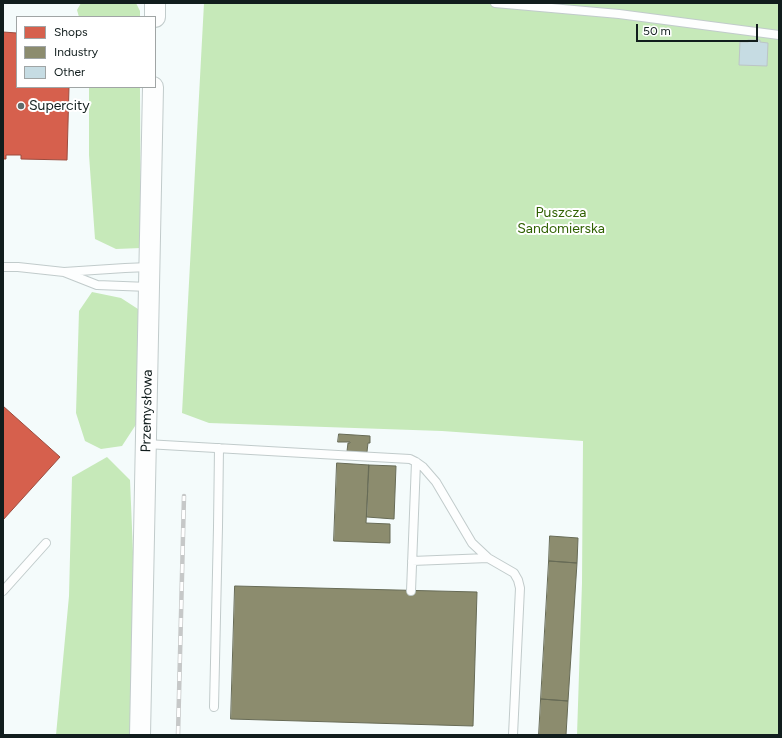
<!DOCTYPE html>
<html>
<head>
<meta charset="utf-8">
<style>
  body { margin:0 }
  #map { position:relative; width:782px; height:738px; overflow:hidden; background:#f4fbfb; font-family:Figtree,sans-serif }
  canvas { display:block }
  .frame { position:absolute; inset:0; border:4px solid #111d1d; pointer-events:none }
  .legend { position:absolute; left:16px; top:16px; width:140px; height:72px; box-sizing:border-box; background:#fff; border:1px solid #a0a5a5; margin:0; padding:5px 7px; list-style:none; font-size:12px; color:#111d1d }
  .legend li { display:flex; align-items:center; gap:8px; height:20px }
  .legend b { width:20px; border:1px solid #a0a5a5 }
  .scale { position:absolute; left:636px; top:24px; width:122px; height:18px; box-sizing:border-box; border:2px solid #111d1d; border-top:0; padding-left:5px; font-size:12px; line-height:14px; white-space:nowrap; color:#111d1d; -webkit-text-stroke:3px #fff; paint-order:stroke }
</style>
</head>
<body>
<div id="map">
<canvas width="782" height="738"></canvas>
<div class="frame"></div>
<ul class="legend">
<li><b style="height:11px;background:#d6604d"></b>Shops</li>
<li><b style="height:11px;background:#8c8c6e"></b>Industry</li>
<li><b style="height:11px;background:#c6dce3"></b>Other</li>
</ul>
<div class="scale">50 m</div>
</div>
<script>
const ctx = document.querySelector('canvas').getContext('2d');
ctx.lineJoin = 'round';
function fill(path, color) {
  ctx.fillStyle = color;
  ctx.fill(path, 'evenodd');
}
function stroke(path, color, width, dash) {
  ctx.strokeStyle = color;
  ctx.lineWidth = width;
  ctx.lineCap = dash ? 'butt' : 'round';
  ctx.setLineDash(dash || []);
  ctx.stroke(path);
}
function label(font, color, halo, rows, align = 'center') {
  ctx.font = font + ' Figtree,sans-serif';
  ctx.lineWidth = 4;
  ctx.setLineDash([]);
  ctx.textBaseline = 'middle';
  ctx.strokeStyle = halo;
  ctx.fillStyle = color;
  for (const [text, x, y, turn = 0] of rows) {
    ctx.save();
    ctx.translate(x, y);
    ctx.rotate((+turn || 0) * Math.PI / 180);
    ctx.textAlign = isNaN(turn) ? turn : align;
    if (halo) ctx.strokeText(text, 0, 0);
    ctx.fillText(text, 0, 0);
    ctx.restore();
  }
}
fill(new Path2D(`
  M81,3H136L140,11V17H79L77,10Z
  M204,3H779V735H577L582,583L583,441L442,431L209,423L182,413Z
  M89,87H140L141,248L116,249L95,239L89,155Z
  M92,292L121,298L138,309L137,423L122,446L101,449L85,441L76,413L79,311Z
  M107,457L130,480L133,552L131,734V735H56L69,596L72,477Z`), '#c6e9b9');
const shops = new Path2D(`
  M3,32L17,33V87H69L67,160L21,159V155H6V159H3Z
  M3,406L60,457L3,520Z`);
fill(shops, '#d6604d');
stroke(shops, '#9b4c3f', 1);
const industry = new Path2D(`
  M339,434L370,436V443H368L367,452L347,451L348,443H350V442H338Z
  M337,463L369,465L366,523L390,524V543L334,541Z
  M369,465L396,466L394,519L367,517Z
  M550,536L578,538L577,563L549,561Z
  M549,561L577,563L568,701L541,699Z
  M235,586L477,592L473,726L231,719Z
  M541,699L568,701L566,735H539Z`);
fill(industry, '#8c8c6e');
stroke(industry, '#676b56', 1);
const building = new Path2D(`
  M748,40H760V42L768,43L767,66L739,65L740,42H748Z`);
fill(building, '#c6dce3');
stroke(building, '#bcc5c7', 1);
const service = new Path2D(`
  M495,3L619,14L779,35
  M3,267H18L64,272
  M149,267L125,268L64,272L97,285L149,287
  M146,444L338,455L410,459L416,462L423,467L436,482L472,543L488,558L514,573L518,580L520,588L513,735
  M412,561L488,558
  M3,591L46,543
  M411,591L416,462
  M214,707L218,527L219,448`);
const tertiary = new Path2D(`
  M155,17V3
  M140,735L153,87`);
stroke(service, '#c1cbcb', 10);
stroke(tertiary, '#c1cbcb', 22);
stroke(service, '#fdfefe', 8);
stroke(tertiary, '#fdfefe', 20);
const rail = new Path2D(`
  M178,735L184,496`);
stroke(rail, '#c6c8c8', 4.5);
stroke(rail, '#fff', 3, [9]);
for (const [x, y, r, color] of [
  [21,106,4,"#606b6b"]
]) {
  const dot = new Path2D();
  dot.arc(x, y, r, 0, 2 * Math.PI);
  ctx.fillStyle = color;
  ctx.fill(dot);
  stroke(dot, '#fff', 1.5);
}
label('14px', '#111d1d', '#fff', [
  ["Supercity",29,106]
], 'left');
label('14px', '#306102', '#fff', [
  ["Puszcza",561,213],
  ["Sandomierska",561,229]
]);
label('14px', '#111d1d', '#fff', [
  ["Przemysłowa",147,411,-89]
]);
</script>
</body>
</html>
